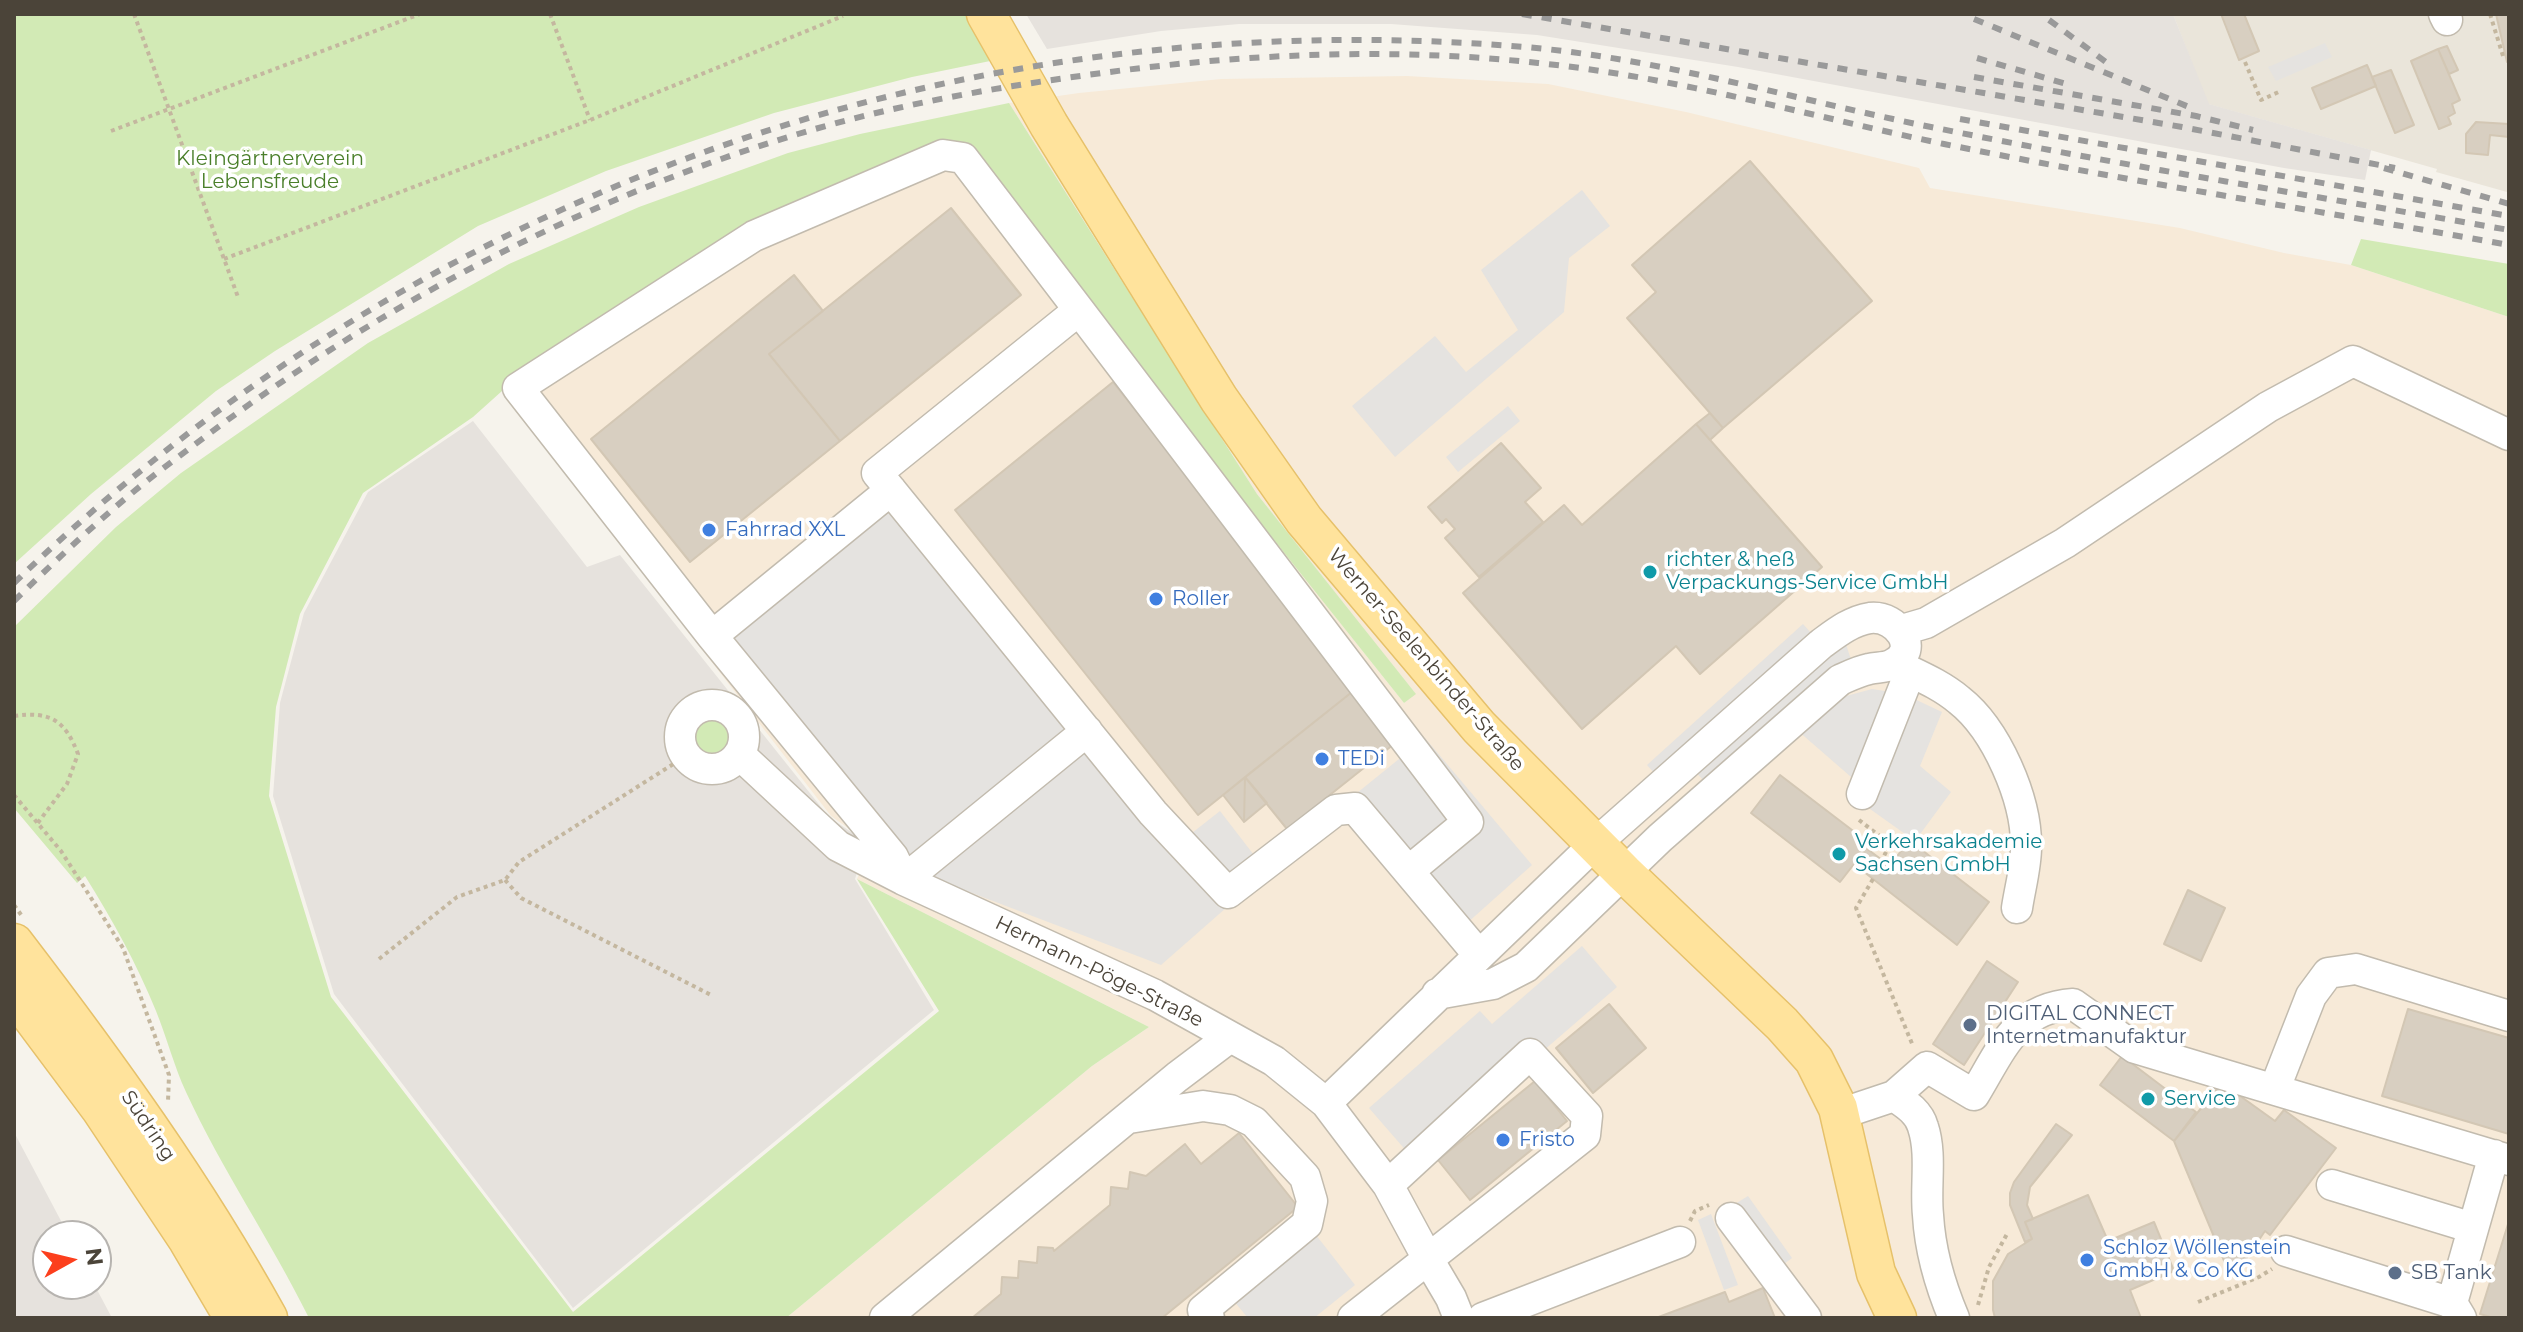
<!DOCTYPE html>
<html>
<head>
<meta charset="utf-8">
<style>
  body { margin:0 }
  #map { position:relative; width:2523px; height:1332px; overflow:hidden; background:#f6f3ec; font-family:Montserrat,sans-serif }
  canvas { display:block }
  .frame { position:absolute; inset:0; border:16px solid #4b4439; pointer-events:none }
  .north { position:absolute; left:32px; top:1220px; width:80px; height:80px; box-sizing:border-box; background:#fff; border:2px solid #b7b4b0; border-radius:50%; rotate:82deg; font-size:22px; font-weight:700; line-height:32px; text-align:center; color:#4b4439 }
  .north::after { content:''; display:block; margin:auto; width:28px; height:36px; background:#fc3f1d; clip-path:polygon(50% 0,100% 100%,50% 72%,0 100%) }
</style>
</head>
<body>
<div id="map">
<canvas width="2523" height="1332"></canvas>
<div class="frame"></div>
<div class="north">N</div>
</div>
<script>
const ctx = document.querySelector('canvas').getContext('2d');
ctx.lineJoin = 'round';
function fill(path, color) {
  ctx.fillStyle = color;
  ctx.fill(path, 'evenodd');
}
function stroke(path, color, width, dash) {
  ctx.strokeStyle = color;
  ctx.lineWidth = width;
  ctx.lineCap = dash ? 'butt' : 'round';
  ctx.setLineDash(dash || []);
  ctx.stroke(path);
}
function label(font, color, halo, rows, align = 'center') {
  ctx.font = font + ' Montserrat,sans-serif';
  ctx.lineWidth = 7;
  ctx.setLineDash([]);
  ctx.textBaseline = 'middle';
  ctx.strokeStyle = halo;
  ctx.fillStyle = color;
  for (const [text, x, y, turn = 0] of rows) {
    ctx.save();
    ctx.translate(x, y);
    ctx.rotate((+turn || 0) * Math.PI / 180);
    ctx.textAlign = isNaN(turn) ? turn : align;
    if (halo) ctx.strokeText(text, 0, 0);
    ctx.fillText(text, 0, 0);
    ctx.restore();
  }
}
fill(new Path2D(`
  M2173,14H2509L2507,192L2436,172L2437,169L2208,104Z`), '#eae5da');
fill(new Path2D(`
  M1407,76L1548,84L1686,112L1919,168L1930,188L2180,228L2284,253L2351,265L2509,317V1318H786L1092,1066L1149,1027L857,879L872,845L831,816L502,391L749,229L941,143L1005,190L1246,505L1404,703L1415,693L1257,494L1009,103L1079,93L1221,79Z`), '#f7ead8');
fill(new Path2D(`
  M1026,14H2173L2209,104L2371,150L2365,180L2284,168L1738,67L1537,35L1391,24H1239L1161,31L1047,49Z
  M473,421L587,567L620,555L829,817L870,845L862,857L855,879L934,1010L573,1308L334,994L273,796L280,703L304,613L368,492Z
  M14,1132L69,1236H48V1284H94L112,1318H14Z`), '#e6e2dd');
fill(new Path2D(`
  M14,14H968L995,60L912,77L774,113L606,171L478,226L275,351L216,391L91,494L14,564Z
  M1009,103L1257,494L1416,694L1404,703L1246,505L1005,190L970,150L749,229L502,391L473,417L363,493L300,614L276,707L269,796L331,997L573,1312L939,1011L857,879L1149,1027L1092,1066L786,1318H309C271,1241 222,1170 186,1092C174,1066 167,1038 156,1011C137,964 112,919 85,876L77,883L14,808V627L116,527L181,473L368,343L509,264L639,207L788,153L860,134Z
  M2361,239L2509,264V317L2351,265Z
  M692 736a21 21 0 1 1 42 0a21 21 0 1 1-42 0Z`), '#d2eab5');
fill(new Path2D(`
  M2325,43L2332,57L2276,81L2268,67Z
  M1582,190L1610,226L1569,258L1564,312L1395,457L1352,406L1435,336L1466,372L1518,330L1481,270Z
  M1508,406L1520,421L1458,472L1446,457Z
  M891,490L1153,813L1192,833L1220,811L1267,872L1161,965L951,885L893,857L712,636Z
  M1803,624L1821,644L1664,784L1647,765Z
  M1846,644L1852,663L1705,782L1692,768L1772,697Z
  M1872,689L1891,692L1858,783L1797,730L1835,699Z
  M1906,695L1942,712L1920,766L1951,792L1915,841L1863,804Z
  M1425,738L1532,865L1447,941L1336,810Z
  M1582,946L1617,987L1543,1051L1549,1059L1422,1169L1369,1108L1480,1011L1492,1024Z
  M1748,1196L1792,1258L1780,1267L1735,1204Z
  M1711,1214L1738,1285L1724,1290L1698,1220Z
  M1316,1235L1355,1285L1314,1318H1248L1233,1300Z`), '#e5e3e0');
const building = new Path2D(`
  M2221,14H2244L2259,51L2239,60Z
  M2496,14H2509V62H2507Z
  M2447,46L2458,70L2449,74L2438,49Z
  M2438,49L2460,100L2452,104L2455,113L2448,117L2451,124L2439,129L2411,61Z
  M2367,65L2376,86L2321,109L2312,88Z
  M2391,70L2414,125L2395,133L2372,77Z
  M2476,122L2509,124V137L2490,135L2488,155L2466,153V134Z
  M1750,161L1872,301L1723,428L1627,318L1656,292L1632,265Z
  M951,208L1021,295L840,441L769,354Z
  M794,275L823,311L769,354L840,441L690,562L591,439Z
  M1113,382L1357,688L1198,815L955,510Z
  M1710,413L1723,428L1710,440L1696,424Z
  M1696,424L1822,567L1700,674L1676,646L1582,729L1463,593L1564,505L1582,525Z
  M1501,443L1541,488L1525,502L1543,522L1479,577L1445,538L1455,529L1446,519L1442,523L1428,507Z
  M1357,688L1399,740L1287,829L1245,777Z
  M1780,775L1869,843L1866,848L1890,866L1909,840L1989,902L1957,945L1854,864L1840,882L1751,813Z
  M1245,777L1267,803L1244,822Z
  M1245,777L1244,822L1223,795Z
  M2188,890L2225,908L2201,961L2164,944Z
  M1987,961L2018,982L1964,1065L1933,1044Z
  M1609,1004L1646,1048L1593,1093L1556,1048Z
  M2408,1009L2509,1038V1134L2382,1096Z
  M2122,1056L2196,1112L2174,1141L2100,1085Z
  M1535,1081L1567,1121L1470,1200L1438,1160Z
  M2222,1083L2275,1121L2284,1110L2336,1148L2270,1235L2265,1231L2244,1262L2225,1263L2174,1141Z
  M2056,1124L2072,1135L2030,1187L2027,1205L2033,1219L2025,1222L2032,1239L2025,1242L2010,1205V1193L2014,1182Z
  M1239,1133L1298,1207L1162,1318H972L1001,1294L1002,1277L1018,1278L1019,1261L1037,1263L1038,1247L1053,1248L1054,1251L1110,1205L1111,1187L1128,1189L1130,1172L1146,1176L1185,1144L1201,1164Z
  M2088,1195L2108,1241L2154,1222L2174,1271L2130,1290L2141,1318H1995L1993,1310V1281L2008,1254L2032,1239L2025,1222Z
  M2509,1221V1318H2494L2480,1314Z
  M1763,1288L1775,1318H1656L1725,1292L1729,1302Z`);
fill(building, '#d8cfc1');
stroke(building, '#d3c7b4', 2);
const minor = new Path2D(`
  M2444,14L2447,20
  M1079,310L963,158L943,155L754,236L518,388L712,636L893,857L904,880L1087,731
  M1902,630L1926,623L2065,543L2268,407L2353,361L2509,435
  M712,636L891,490
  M1895,664C1917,675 1940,684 1959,700C1996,729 2027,799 2026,847C2026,867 2020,888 2017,908
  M680 737a32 32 0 1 1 64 0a32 32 0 1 1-64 0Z
  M739,754L838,846L904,880L1155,995L1274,1061L1326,1103L1388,1185L1428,1259L1353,1318
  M1862,794L1910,672
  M1410,870L1468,822L1079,310L877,473L1153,813L1228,893L1336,810L1355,808L1478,954
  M2275,1088L2311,996L2328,973L2356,969L2509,1016
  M1894,1096C1906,1104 1919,1112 1923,1127C1932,1154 1925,1187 1928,1215C1930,1250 1940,1285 1954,1318
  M1326,1103L1595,844L1821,644C1836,633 1851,621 1870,618C1898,615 1921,650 1893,664C1886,668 1877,667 1869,669C1859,671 1849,676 1840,680L1660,838L1526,967L1493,984L1437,994
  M1840,1114L1894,1096L1927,1067L1974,1095C2001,1051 2015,1008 2073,1004L2135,1048L2509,1160
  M1129,1118L1203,1106L1230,1110L1254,1122L1305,1177L1312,1201L1307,1224L1203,1310L1209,1318
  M1388,1185L1530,1054L1587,1116L1585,1135L1428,1259L1451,1298L1459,1318
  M2332,1185L2473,1228
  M1731,1218L1806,1318
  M2286,1251L2452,1303
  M885,1318L1177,1077L1230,1037
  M1483,1318L1680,1242
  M2461,1318L2452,1303L2494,1155`);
const major = new Path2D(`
  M986,14L1049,125L1219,399L1304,520L1479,727L1624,873L1782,1024L1814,1060L1838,1108L1876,1273L1897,1318
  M14,943C106,1063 195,1186 268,1318
  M14,993L100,1108L188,1240L234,1318`);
stroke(minor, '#c2bbae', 33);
stroke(major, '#e6c16a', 41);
stroke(new Path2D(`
  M134,14L238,297
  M550,14L590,120
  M2490,14L2503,56
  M2245,62L2261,100L2281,91
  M111,131L420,14
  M224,259L590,120L843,16
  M14,716C50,711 65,720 78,754L67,784L37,824
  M14,795L61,851L123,948L169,1075L168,1102
  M1859,820L1890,844L1882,860
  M1873,879L1856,908L1913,1046
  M505,880L521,898L711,995
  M14,905L22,916
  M379,959L457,897L505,880L519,862L686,756
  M1690,1221L1695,1211L1709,1205
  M2198,1302L2259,1277L2272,1269
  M1978,1305L1989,1267L2007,1234`), '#c4b79f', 4, [4, 4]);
stroke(minor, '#fff', 30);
stroke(major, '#ffe39c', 38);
stroke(new Path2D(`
  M1522,14L2182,127L2395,168
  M1974,19L2189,107
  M2049,20L2110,65
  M1977,58L2070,85
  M1974,77L2196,116L2253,130
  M1960,119L2509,216
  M2384,168L2509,204
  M14,583C423,189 960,0 1525,47C1663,59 1796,100 1931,127C2123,166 2316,196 2509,230
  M14,601C52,564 91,527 132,493C156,473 181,455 206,436C383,303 585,198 798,134C904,102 1015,84 1125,70C1261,53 1402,48 1538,63C1676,77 1809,116 1944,144C2131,182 2321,211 2509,245`), '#9a9a9a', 6, [10, 10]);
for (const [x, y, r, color] of [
  [709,530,8,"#3f7fe0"],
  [1650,572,8,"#0f9aa8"],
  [1156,599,8,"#3f7fe0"],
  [1322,759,8,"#3f7fe0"],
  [1839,854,8,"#0f9aa8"],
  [1970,1025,8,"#5c6f8a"],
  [2148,1099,8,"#0f9aa8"],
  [1503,1140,8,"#3f7fe0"],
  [2087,1260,8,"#3f7fe0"],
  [2395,1273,8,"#5c6f8a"]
]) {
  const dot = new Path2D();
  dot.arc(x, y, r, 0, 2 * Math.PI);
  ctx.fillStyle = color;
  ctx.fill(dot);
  stroke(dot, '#fff', 3);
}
label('20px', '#4a7f2a', '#fff', [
  ["Kleingärtnerverein",270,159],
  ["Lebensfreude",270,182]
]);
label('20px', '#366cbe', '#fff', [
  ["Fahrrad XXL",725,530],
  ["Roller",1172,599],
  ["TEDi",1338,759],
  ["Fristo",1519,1140],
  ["Schloz Wöllenstein",2103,1248],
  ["GmbH & Co KG",2103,1271]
], 'left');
label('20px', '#0d838f', '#fff', [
  ["richter & heß",1666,560],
  ["Verpackungs-Service GmbH",1666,583],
  ["Verkehrsakademie",1855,842],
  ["Sachsen GmbH",1855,865],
  ["Service",2164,1099]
], 'left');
label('20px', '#4b4439', '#fff', [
  ["Werner-Seelenbinder-Straße",1426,660,49],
  ["Hermann-Pöge-Straße",1099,972,26],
  ["Südring",148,1126,56]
]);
label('20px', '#4e5e75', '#fff', [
  ["DIGITAL CONNECT",1986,1014],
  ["Internetmanufaktur",1986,1037],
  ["SB Tank",2411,1273]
], 'left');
</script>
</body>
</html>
